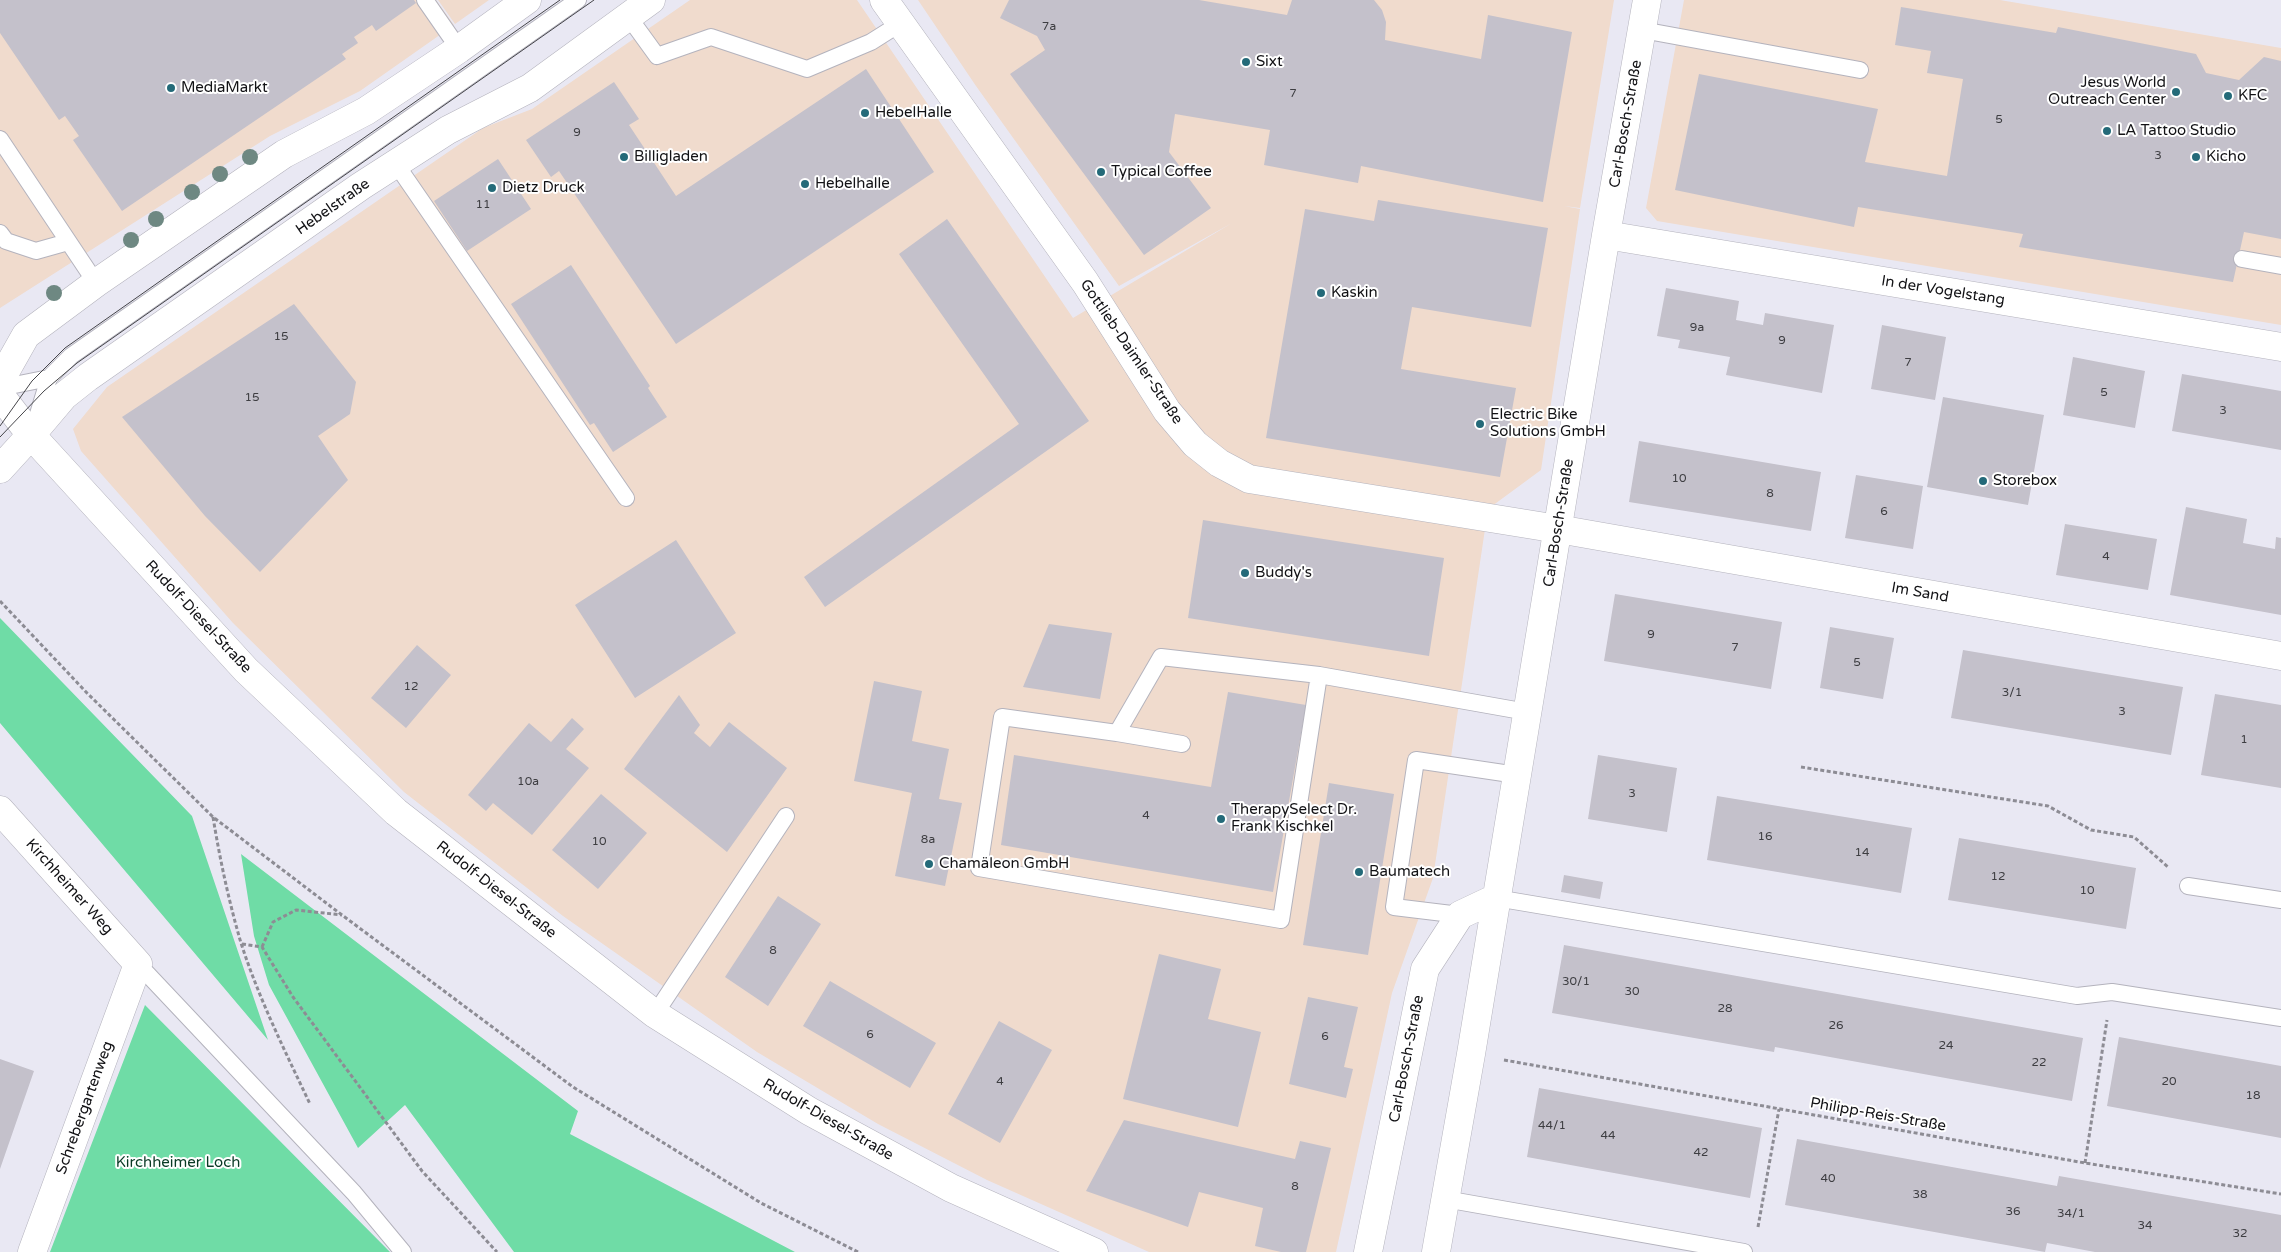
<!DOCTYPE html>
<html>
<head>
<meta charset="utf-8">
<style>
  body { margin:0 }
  canvas { display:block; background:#e9e8f3 }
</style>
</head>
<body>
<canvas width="2281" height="1252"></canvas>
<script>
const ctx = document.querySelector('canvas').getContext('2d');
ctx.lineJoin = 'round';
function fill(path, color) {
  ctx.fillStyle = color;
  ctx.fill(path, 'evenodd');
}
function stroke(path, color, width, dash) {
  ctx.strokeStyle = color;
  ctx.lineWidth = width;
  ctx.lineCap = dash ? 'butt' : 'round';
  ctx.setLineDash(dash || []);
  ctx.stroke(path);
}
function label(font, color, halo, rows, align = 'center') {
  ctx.font = font + ' "Varela Round",sans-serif';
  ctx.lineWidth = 4;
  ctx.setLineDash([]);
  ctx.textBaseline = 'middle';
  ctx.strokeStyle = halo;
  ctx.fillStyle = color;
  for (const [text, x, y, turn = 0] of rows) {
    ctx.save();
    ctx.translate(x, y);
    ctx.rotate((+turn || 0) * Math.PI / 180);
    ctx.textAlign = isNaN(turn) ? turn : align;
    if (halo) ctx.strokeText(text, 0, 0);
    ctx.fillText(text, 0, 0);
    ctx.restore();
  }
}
fill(new Path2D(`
  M0,0H436L454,25L360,91L270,136L0,308Z
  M438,0H489L455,24Z
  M690,0H857L1073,318L1232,223L1119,286L976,86L918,0H1614L1580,208L1564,206L1580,209L1541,470L1488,509L1433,878L1392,993L1336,1252H1149L987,1180L878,1124L757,1052L563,916L404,792L233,623L81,451L73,429L107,387L483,128L532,109Z
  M1684,0H2000L2281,48V325L1657,221L1646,208Z`), '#f0dbcd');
fill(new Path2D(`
  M0,618L192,816L268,1040L0,723Z
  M241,854L578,1111L570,1134L795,1252H514L405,1105L358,1148L269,985L254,936Z
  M145,1005L390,1252H50Z`), '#6fdca6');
fill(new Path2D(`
  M0,0H414L416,3L376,31L372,25L354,37L358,43L342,54L346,59L122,211L73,140L79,136L65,116L59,120L0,33Z
  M1009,0H1199L1287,15L1292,0H1374L1382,10L1386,22L1385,40L1481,59L1488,15L1572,32L1543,202L1361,166L1358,183L1264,165L1270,130L1175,114L1169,152L1211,208L1144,255L1010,74L1045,50L1037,36L1000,18Z
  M1901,7L2056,33L2058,27L2196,54L2206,73L2239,80L2264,57L2281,61V239L2244,232L2233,282L2019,247L2023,234L1858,207L1854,227L1675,190L1699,74L1878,109L1865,162L1947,176L1963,79L1927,73L1931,51L1895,45Z
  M866,69L934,172L676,344L559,171L551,177L526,140L614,82L639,119L629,125L676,196Z
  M498,159L531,209L467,251L434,201Z
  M1378,200L1548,228L1531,327L1412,307L1401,369L1516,388L1500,477L1266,438L1305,209L1374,221Z
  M947,219L1089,421L825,607L804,577L1019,424L899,254Z
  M571,265L650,386L648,388L667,417L613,452L594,423L590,425L511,304Z
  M1666,288L1739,301L1736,320L1763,325L1765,313L1834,325L1822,393L1726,375L1730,357L1678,348L1680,340L1657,336Z
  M294,304L356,382L350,414L318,436L348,480L260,572L205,516L122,417Z
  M1882,325L1946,337L1935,400L1871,389Z
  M2073,357L2145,371L2135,428L2063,415Z
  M2182,374L2281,391V450L2172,431Z
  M1943,397L2044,415L2028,505L1927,487Z
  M1639,441L1821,472L1811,531L1629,502Z
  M1856,475L1923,486L1913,549L1845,538Z
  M2186,507L2247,519L2243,543L2275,549L2276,537L2281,538V615L2170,595Z
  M1203,520L1444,558L1429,656L1188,618Z
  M2065,524L2157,539L2148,590L2056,575Z
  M676,540L736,633L635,698L575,605Z
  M1615,594L1782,622L1771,689L1604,661Z
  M1049,624L1112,633L1100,699L1023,687Z
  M1830,627L1894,638L1883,699L1820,688Z
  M417,645L451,675L406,728L371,698Z
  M1963,650L2183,687L2171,755L1951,718Z
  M874,681L922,691L912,741L949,749L939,799L962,803L945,886L895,876L912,793L854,781Z
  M1228,692L1306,705L1273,892L1001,845L1014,755L1211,787Z
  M2215,694L2281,705V788L2201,775Z
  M679,695L700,725L694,733L710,747L729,722L787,768L727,852L624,769Z
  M572,718L584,729L566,749L589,768L532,835L493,803L486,811L468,795L529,723L551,742Z
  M1598,755L1677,768L1667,832L1588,819Z
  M1329,783L1394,794L1368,955L1303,945Z
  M601,794L647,833L598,889L552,850Z
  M1717,796L1912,828L1901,893L1707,860Z
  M1959,838L2136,868L2126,929L1948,900Z
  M1564,875L1603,882L1600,899L1561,892Z
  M778,896L821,924L768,1006L725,977Z
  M1564,945L2083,1038L2072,1101L1775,1047L1774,1052L1552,1013Z
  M1159,954L1221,969L1208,1019L1261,1032L1238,1127L1123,1099Z
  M830,981L936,1043L910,1088L803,1026Z
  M1308,997L1358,1007L1344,1067L1353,1069L1346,1098L1289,1084Z
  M999,1021L1052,1050L1000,1143L948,1114Z
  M2119,1037L2281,1066V1138L2107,1106Z
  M0,1059L34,1071L0,1169Z
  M1539,1088L1762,1128L1750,1198L1527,1157Z
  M1124,1120L1295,1159L1300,1141L1331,1148L1306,1252H1281L1255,1246L1263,1208L1199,1192L1188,1227L1086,1191Z
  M1797,1139L2057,1186L2059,1176L2281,1215V1252H2095L2047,1243L2045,1252L1785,1205Z`), '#c4c1cb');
const lane = new Path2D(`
  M425,0L459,49
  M628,16L657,56L711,37L807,69L871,42L901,23
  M1642,30L1860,70
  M0,139L96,283
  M396,164L626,498
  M0,233L6,241L36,251L68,242
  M2242,259L2281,266
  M0,388L49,378
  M35,424L49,378L71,356L578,0
  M1319,675L1281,920L979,868L1002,717L1117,733L1161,657L1319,675L1527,712
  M1117,733L1182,744
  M2188,886L2281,900
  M1496,898L2077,996L2112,992L2281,1018
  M1460,915L1394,907L1416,760L1517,775
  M138,964L354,1193L403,1252
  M655,1014L786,816
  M1445,1199L1744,1252`);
const street = new Path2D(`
  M884,0L1085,282L1167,411L1195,444L1219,463L1249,479L1558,529L2281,656
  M1606,235L2281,347
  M0,395L31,435L246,670L396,812L655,1014L809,1111L951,1188L1094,1252
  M0,810L138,964L32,1252
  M1368,1252L1425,969L1460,915L1496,898
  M1436,1252L1471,1054L1606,235L1647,0`);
const secondary = new Path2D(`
  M0,381L26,335L96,283L284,154L366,111L459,49L527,0
  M0,469L31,435L64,396L88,377L361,186L448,130L530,88L651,0`);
stroke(lane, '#b4b3bd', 18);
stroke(street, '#b4b3bd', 29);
stroke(secondary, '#b4b3bd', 29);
stroke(new Path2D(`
  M0,601L87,693L213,817L342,915L573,1087L761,1203L858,1252
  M1801,767L2048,806L2091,830L2134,837L2168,867
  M213,817C220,860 229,902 241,943C259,999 285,1051 310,1104
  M242,944L262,947L293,997L422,1171L497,1252
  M262,947L273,922L296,910L342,915
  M1504,1060L2085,1163L2281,1194
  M2085,1163L2107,1020
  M1758,1227L1779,1109`), '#8d8c94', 3, [4, 2.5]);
stroke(lane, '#fff', 16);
stroke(street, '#fff', 28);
stroke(secondary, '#fff', 28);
stroke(new Path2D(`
  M0,426L32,381L65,348L560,0
  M0,437L44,391L77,363L594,0`), '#454549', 1);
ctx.fillStyle = '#6e8882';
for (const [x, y] of [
  [250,157],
  [220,174],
  [192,192],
  [156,219],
  [131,240],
  [54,293]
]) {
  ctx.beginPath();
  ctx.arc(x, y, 8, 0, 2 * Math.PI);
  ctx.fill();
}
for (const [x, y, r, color] of [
  [1246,62,5,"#246a79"],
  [171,88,5,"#246a79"],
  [2176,92,5,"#246a79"],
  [2228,96,5,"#246a79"],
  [865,113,5,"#246a79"],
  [2107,131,5,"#246a79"],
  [624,157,5,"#246a79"],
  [2196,157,5,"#246a79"],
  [1101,172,5,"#246a79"],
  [805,184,5,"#246a79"],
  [492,188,5,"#246a79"],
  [1321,293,5,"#246a79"],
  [1480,424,5,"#246a79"],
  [1983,481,5,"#246a79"],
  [1245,573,5,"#246a79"],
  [1221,819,5,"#246a79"],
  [929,864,5,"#246a79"],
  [1359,872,5,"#246a79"]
]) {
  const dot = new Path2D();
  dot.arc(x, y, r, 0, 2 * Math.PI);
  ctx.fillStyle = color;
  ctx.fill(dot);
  stroke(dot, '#fff', 2);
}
label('12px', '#3e3e42', null, [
  ["7a",1049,27],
  ["7",1293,94],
  ["5",1999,120],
  ["9",577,133],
  ["3",2158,156],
  ["11",483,205],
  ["9a",1697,328],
  ["15",281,337],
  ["9",1782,341],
  ["7",1908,363],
  ["5",2104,393],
  ["15",252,398],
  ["3",2223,411],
  ["10",1679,479],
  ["8",1770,494],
  ["6",1884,512],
  ["4",2106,557],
  ["9",1651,635],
  ["7",1735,648],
  ["5",1857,663],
  ["12",411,687],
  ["3/1",2012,693],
  ["3",2122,712],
  ["1",2244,740],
  ["10a",528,782],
  ["3",1632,794],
  ["4",1146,816],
  ["16",1765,837],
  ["8a",928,840],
  ["10",599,842],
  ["14",1862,853],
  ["12",1998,877],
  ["10",2087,891],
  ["8",773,951],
  ["30/1",1576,982],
  ["30",1632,992],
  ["28",1725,1009],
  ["26",1836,1026],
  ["6",870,1035],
  ["6",1325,1037],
  ["24",1946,1046],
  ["22",2039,1063],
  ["4",1000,1082],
  ["20",2169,1082],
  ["18",2253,1096],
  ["44/1",1552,1126],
  ["44",1608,1136],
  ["42",1701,1153],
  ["40",1828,1179],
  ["8",1295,1187],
  ["38",1920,1195],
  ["36",2013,1212],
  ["34/1",2071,1214],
  ["34",2145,1226],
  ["32",2240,1234]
]);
label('15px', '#121215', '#fff', [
  ["Sixt",1256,62],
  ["Jesus World",2166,83,"right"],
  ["Outreach Center",2166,100,"right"],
  ["MediaMarkt",181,88],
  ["KFC",2238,96],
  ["HebelHalle",875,113],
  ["LA Tattoo Studio",2117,131],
  ["Billigladen",634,157],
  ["Kicho",2206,157],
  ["Typical Coffee",1111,172],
  ["Hebelhalle",815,184],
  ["Dietz Druck",502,188],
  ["Kaskin",1331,293],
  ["Electric Bike",1490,415],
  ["Solutions GmbH",1490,432],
  ["Storebox",1993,481],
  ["Buddy's",1255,573],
  ["TherapySelect Dr.",1231,810],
  ["Frank Kischkel",1231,827],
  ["Chamäleon GmbH",939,864],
  ["Baumatech",1369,872]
], 'left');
label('15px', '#121215', '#fff', [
  ["Carl-Bosch-Straße",1626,124,-80],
  ["Hebelstraße",333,207,-35],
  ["In der Vogelstang",1943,291,9],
  ["Gottlieb-Daimler-Straße",1131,352,56],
  ["Carl-Bosch-Straße",1559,523,-81],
  ["Im Sand",1920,593,10],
  ["Rudolf-Diesel-Straße",198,617,47],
  ["Kirchheimer Weg",69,887,48],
  ["Rudolf-Diesel-Straße",496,890,38],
  ["Carl-Bosch-Straße",1407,1059,-79],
  ["Schrebergartenweg",85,1108,-70],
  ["Philipp-Reis-Straße",1878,1115,10],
  ["Rudolf-Diesel-Straße",828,1120,30]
]);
label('15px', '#093a25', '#fff', [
  ["Kirchheimer Loch",178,1163]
]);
</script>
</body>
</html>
